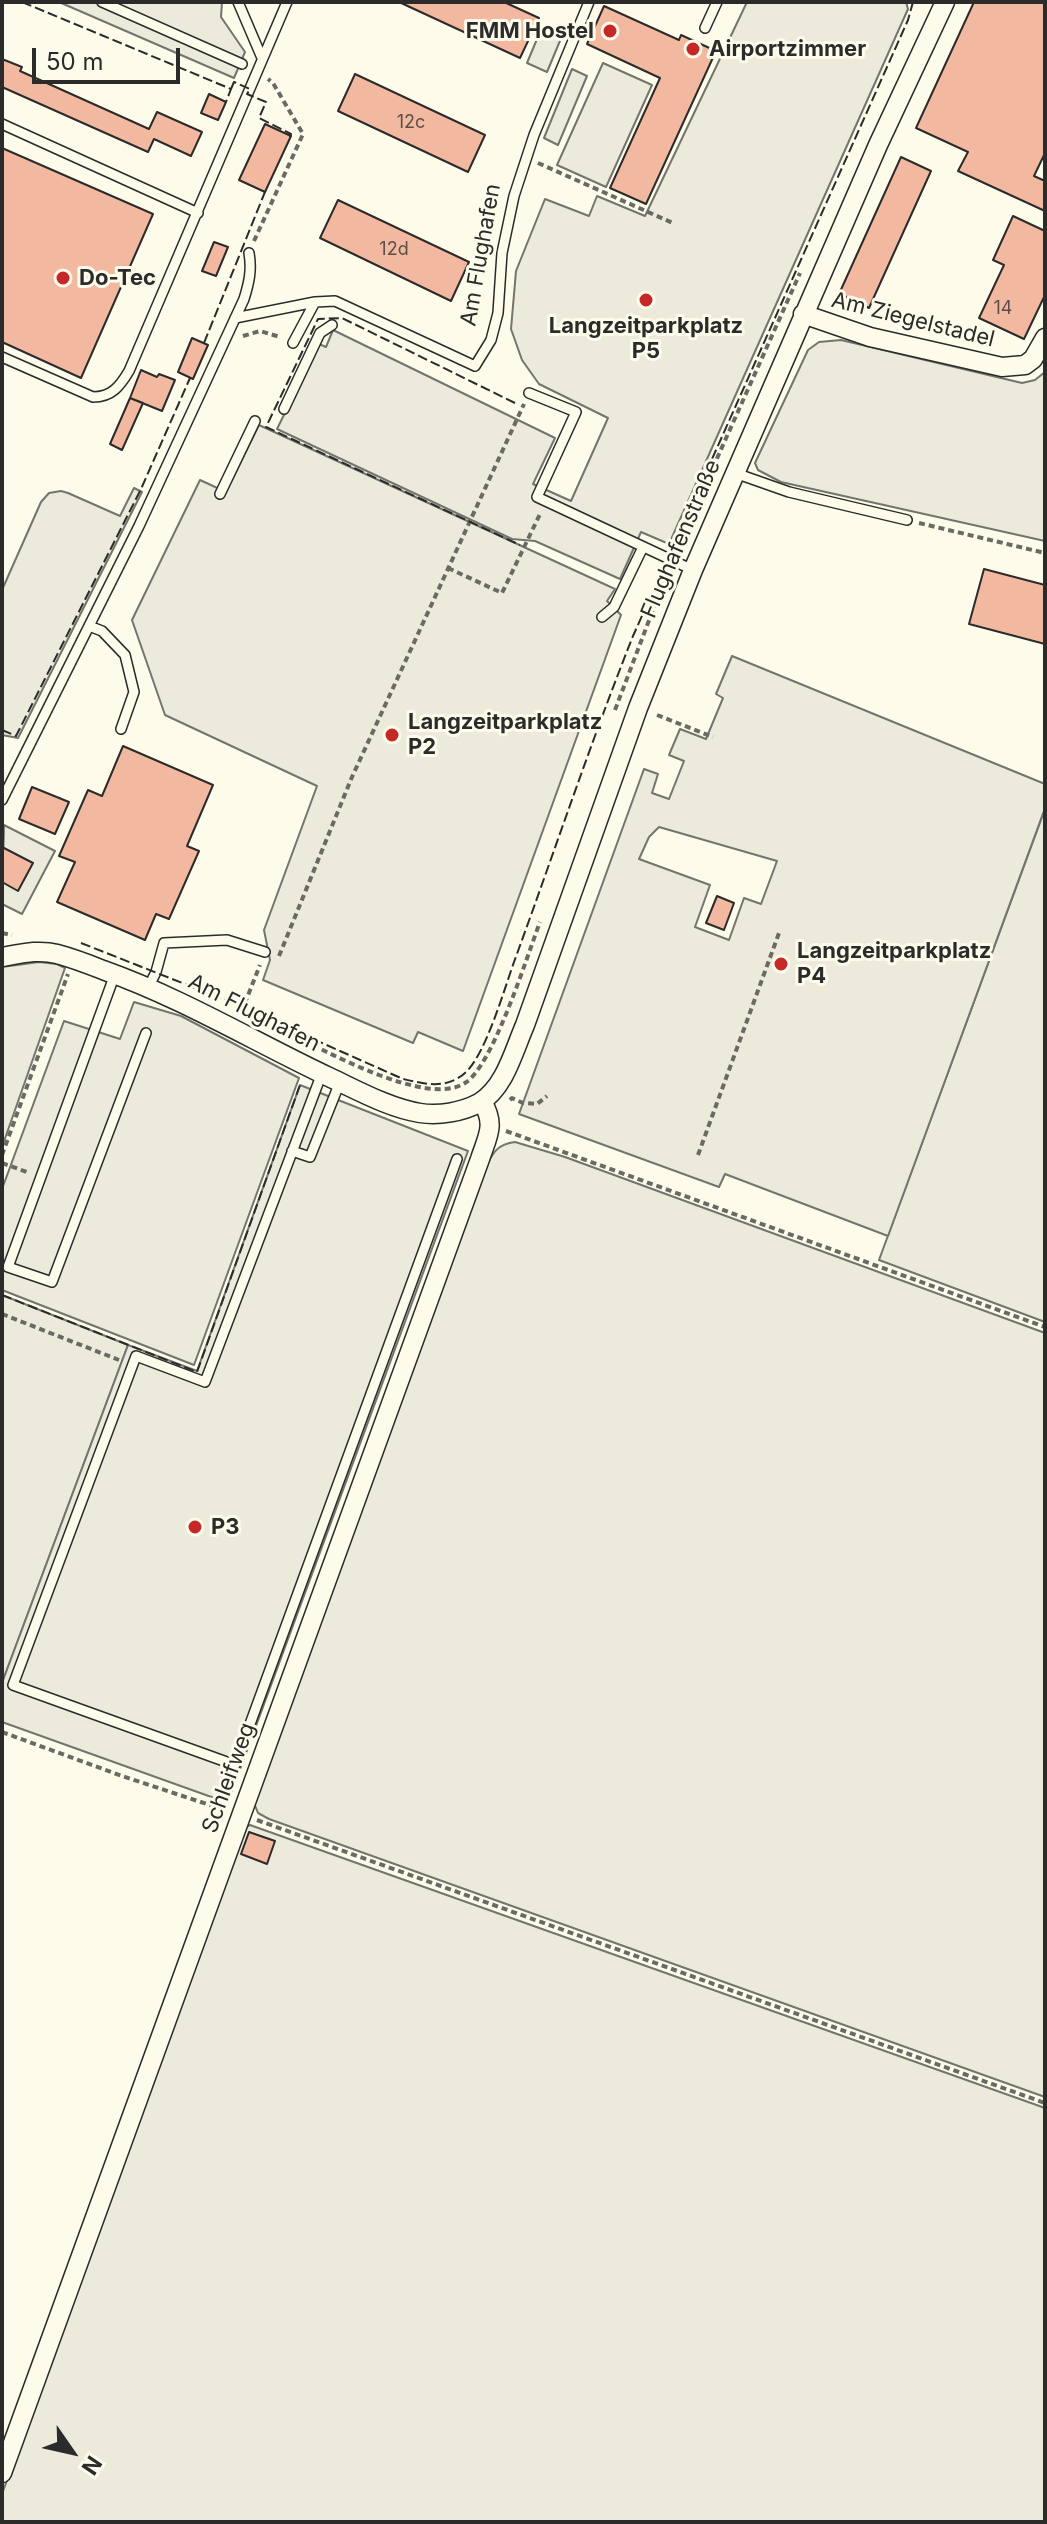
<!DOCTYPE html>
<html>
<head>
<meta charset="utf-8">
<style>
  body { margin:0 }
  #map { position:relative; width:1047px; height:2524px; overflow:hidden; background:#fdfbea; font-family:Inter,sans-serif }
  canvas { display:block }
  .frame { position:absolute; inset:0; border:4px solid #2b2b2b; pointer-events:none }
  .north { position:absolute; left:32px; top:2412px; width:80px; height:80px; -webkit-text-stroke:6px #fdfbea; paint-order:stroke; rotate:124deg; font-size:22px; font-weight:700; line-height:32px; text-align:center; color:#2b2b2b }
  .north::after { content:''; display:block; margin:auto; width:28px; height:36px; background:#2b2b2b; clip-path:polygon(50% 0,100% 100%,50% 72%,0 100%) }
  .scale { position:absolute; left:32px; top:48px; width:148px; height:36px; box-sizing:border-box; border:4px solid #2b2b2b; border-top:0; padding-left:10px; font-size:24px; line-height:28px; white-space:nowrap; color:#2b2b2b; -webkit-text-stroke:6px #fdfbea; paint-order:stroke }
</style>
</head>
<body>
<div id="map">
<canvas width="1047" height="2524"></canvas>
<div class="frame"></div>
<div class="north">N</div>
<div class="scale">50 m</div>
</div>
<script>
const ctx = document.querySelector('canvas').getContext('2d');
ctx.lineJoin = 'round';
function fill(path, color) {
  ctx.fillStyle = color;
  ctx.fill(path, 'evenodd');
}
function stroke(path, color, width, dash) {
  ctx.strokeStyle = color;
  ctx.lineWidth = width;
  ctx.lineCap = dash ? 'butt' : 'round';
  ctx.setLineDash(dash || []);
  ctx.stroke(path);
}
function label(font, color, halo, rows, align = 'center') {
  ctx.font = font + ' Inter,sans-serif';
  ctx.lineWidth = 6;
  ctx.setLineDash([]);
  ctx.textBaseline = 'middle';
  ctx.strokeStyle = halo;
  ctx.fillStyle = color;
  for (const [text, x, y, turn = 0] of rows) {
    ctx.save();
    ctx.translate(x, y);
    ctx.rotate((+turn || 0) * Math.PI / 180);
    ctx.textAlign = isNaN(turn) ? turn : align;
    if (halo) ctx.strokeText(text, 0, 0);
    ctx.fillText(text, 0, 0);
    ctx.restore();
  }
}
const green = new Path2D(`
  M841,340L1022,383L1035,380L1045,372V541L781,482L758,470L755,463L808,350L819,342Z
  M134,488L142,492L18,738L2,735V590L41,502L49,493L61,491L68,493L120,516Z
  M1045,809V1322L879,1260Z
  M39,962L57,964L65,968L2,1147V967Z
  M515,1142L565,1157L1045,1333V2097L269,1819L258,1813L254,1803L486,1167C493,1152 498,1144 515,1142Z
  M2,1295L128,1345L2,1683Z
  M250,1825L1045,2108V2522H2V2494L244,1828Z`);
fill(green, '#ecebdb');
stroke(green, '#74746e', 2);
const parking = new Path2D(`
  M59,2H222L221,17L245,52L234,78Z
  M747,2H906L908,9L669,544L641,532L620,579L535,541L512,539L277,429L319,344L326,347L333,330L555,438L533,484L571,501L608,418L539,384L522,360L511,329L516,271L545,199L589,216L597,196L645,216Z
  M542,27L562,36L547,72L527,63Z
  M603,63L652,85L606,187L557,165Z
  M572,69L587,76L558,145L544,138Z
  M259,425L615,589L607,601L621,615L463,1051L418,1032L413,1043L263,980L270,960L264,930L317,786L165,715L132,620L200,480L226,492Z
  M732,656L1045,784V808L888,1236L725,1174L719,1187L519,1114L644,769L658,774L652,793L669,799L684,761L669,755L680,729L706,739L723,698L716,694ZM659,827L777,861L761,904L744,898L729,940L695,927L710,885L639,859L649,837Z
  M4,825L55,851L22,914L2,904Z
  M134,1002L181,1016L299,1078L194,1365L2,1290V1189L64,1021L120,1039Z
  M300,1085L468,1151L232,1791L217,1799L2,1722V1683L128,1345L197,1371Z`);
fill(parking, '#eceadb');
stroke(parking, '#74746e', 2);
const building = new Path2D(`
  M399,2H504L539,18L520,58Z
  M974,2H1045V153L1034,176L1045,181V211L958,171L968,152L916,128Z
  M604,6L679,40L681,35L716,51L646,204L610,188L660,78L587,44Z
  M2,59L22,67L20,71L149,129L157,112L202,132L191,156L154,139L148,152L2,87Z
  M355,74L485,135L468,172L338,111Z
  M209,94L226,102L218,120L201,113Z
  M265,124L291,136L265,192L239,180Z
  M2,148L153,214L81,378L2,342Z
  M901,157L931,171L869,308L839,294Z
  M338,200L469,262L451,301L320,238Z
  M1013,216L1045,231V295L1024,339L979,318L1004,265L993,260Z
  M214,242L228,247L216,276L202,271Z
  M192,338L208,345L193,379L178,372Z
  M141,370L157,377L159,374L175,380L162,411L130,398Z
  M130,398L143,403L122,450L110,444Z
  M984,569L1045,585V644L969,624Z
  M123,746L213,785L187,846L199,851L169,919L156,914L145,940L57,902L75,862L59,856L88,790L102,796Z
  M32,787L69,802L55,834L19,819Z
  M2,847L33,863L18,891L2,882Z
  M717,896L734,903L724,930L706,923Z
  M249,1832L275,1841L267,1864L241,1854Z`);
fill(building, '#f2b8a0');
stroke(building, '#2b2b2b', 2);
const service = new Path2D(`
  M102,2L242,64
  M238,2L262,58
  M705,28L717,2
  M2,124L198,213
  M235,318L315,302L335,301L475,366L491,340L498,313L502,253L514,196L534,135L589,2
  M293,343L315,302
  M2,357L93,397C112,397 120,386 129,371L287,2
  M529,393L576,412L537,497L693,570
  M284,409L320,333L332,325
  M735,473L789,492L907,520
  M220,494L255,421
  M602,617L614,607L643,547
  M89,626L102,631L125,655L134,692L121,729
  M2,800L139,526L244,299C249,283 252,270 249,253
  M115,974L8,1267L52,1282L146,1033
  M148,988L156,972L164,943L227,940L265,952
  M322,1073L205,1382L136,1356L13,1685L235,1765L457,1159
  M292,1151L310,1157L340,1082`);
const minor = new Path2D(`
  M803,314L870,337L1002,367L1025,365L1033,359L1045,338
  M2,957C20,954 38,949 57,954C72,958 88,964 103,970C182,998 253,1041 329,1077C357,1090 389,1108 420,1113C439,1116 462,1112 479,1103C505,1088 514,1050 525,1025L638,708L693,570L878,145L945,2
  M2,2473L480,1159C488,1135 496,1125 482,1101`);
stroke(service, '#2b2b2b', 12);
stroke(minor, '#2b2b2b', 21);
stroke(new Path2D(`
  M538,163L675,224
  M254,241L303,134L273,83L268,79
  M243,336L260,331L280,337
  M919,523L1045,553
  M676,550L800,273
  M448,568L502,593L541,512
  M615,710L667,573
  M657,715L713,737
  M2,933L12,935
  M279,956L352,777L524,404
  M241,1013L260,965
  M286,1032C325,1050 426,1108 465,1083C493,1066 527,956 540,922
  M510,1100L512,1098L523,1103L537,1104L547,1096
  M506,1131L1045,1327
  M2,1155L68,974
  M698,1155L779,933
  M2,1163L27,1172
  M2,1314L119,1360
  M2,1732L122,1776L225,1810
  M257,1820L1045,2103`), '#6a6964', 4, [6, 4]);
stroke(service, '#fdfbea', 9);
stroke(minor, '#fdfbea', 18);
stroke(new Path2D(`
  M22,2L231,89L226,102
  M231,89L234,82L250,89L247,94L266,102L259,118L291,134L289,140
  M204,343L267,187
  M515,403L342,318L318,319L266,427L520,545
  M2,730L16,736L141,489L190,378
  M81,943L223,999L403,1079C425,1084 447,1090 466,1072C486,1053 504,990 514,962C554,853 590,744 633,636L908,20L913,2
  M2,1295L197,1372L300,1085`), '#2b2b2b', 2, [10, 4]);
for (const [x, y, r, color] of [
  [610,31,8,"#c62828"],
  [693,49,8,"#c62828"],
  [63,278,8,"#c62828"],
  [646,300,8,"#c62828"],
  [392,735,8,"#c62828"],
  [781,964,8,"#c62828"],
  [195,1527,8,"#c62828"]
]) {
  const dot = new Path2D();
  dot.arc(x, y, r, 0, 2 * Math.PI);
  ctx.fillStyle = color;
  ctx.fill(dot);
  stroke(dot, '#fdfbea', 3);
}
label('18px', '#5d4e48', null, [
  ["12c",411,123],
  ["12d",394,250],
  ["14",1003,309]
]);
label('bold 22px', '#2b2b2b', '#fdfbea', [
  ["FMM Hostel",594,31,"right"],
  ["Airportzimmer",709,49],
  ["Do-Tec",79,278],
  ["Langzeitparkplatz",646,326,"center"],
  ["P5",646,351,"center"],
  ["Langzeitparkplatz",408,722],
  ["P2",408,747],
  ["Langzeitparkplatz",797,951],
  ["P4",797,976],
  ["P3",211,1527]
], 'left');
label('22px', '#2b2b2b', '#fdfbea', [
  ["Am Flughafen",481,255,-80],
  ["Am Ziegelstadel",913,320,14],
  ["Flughafenstraße",681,539,-67],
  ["Am Flughafen",254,1013,27],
  ["Schleifweg",229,1778,-70]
]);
</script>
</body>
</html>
